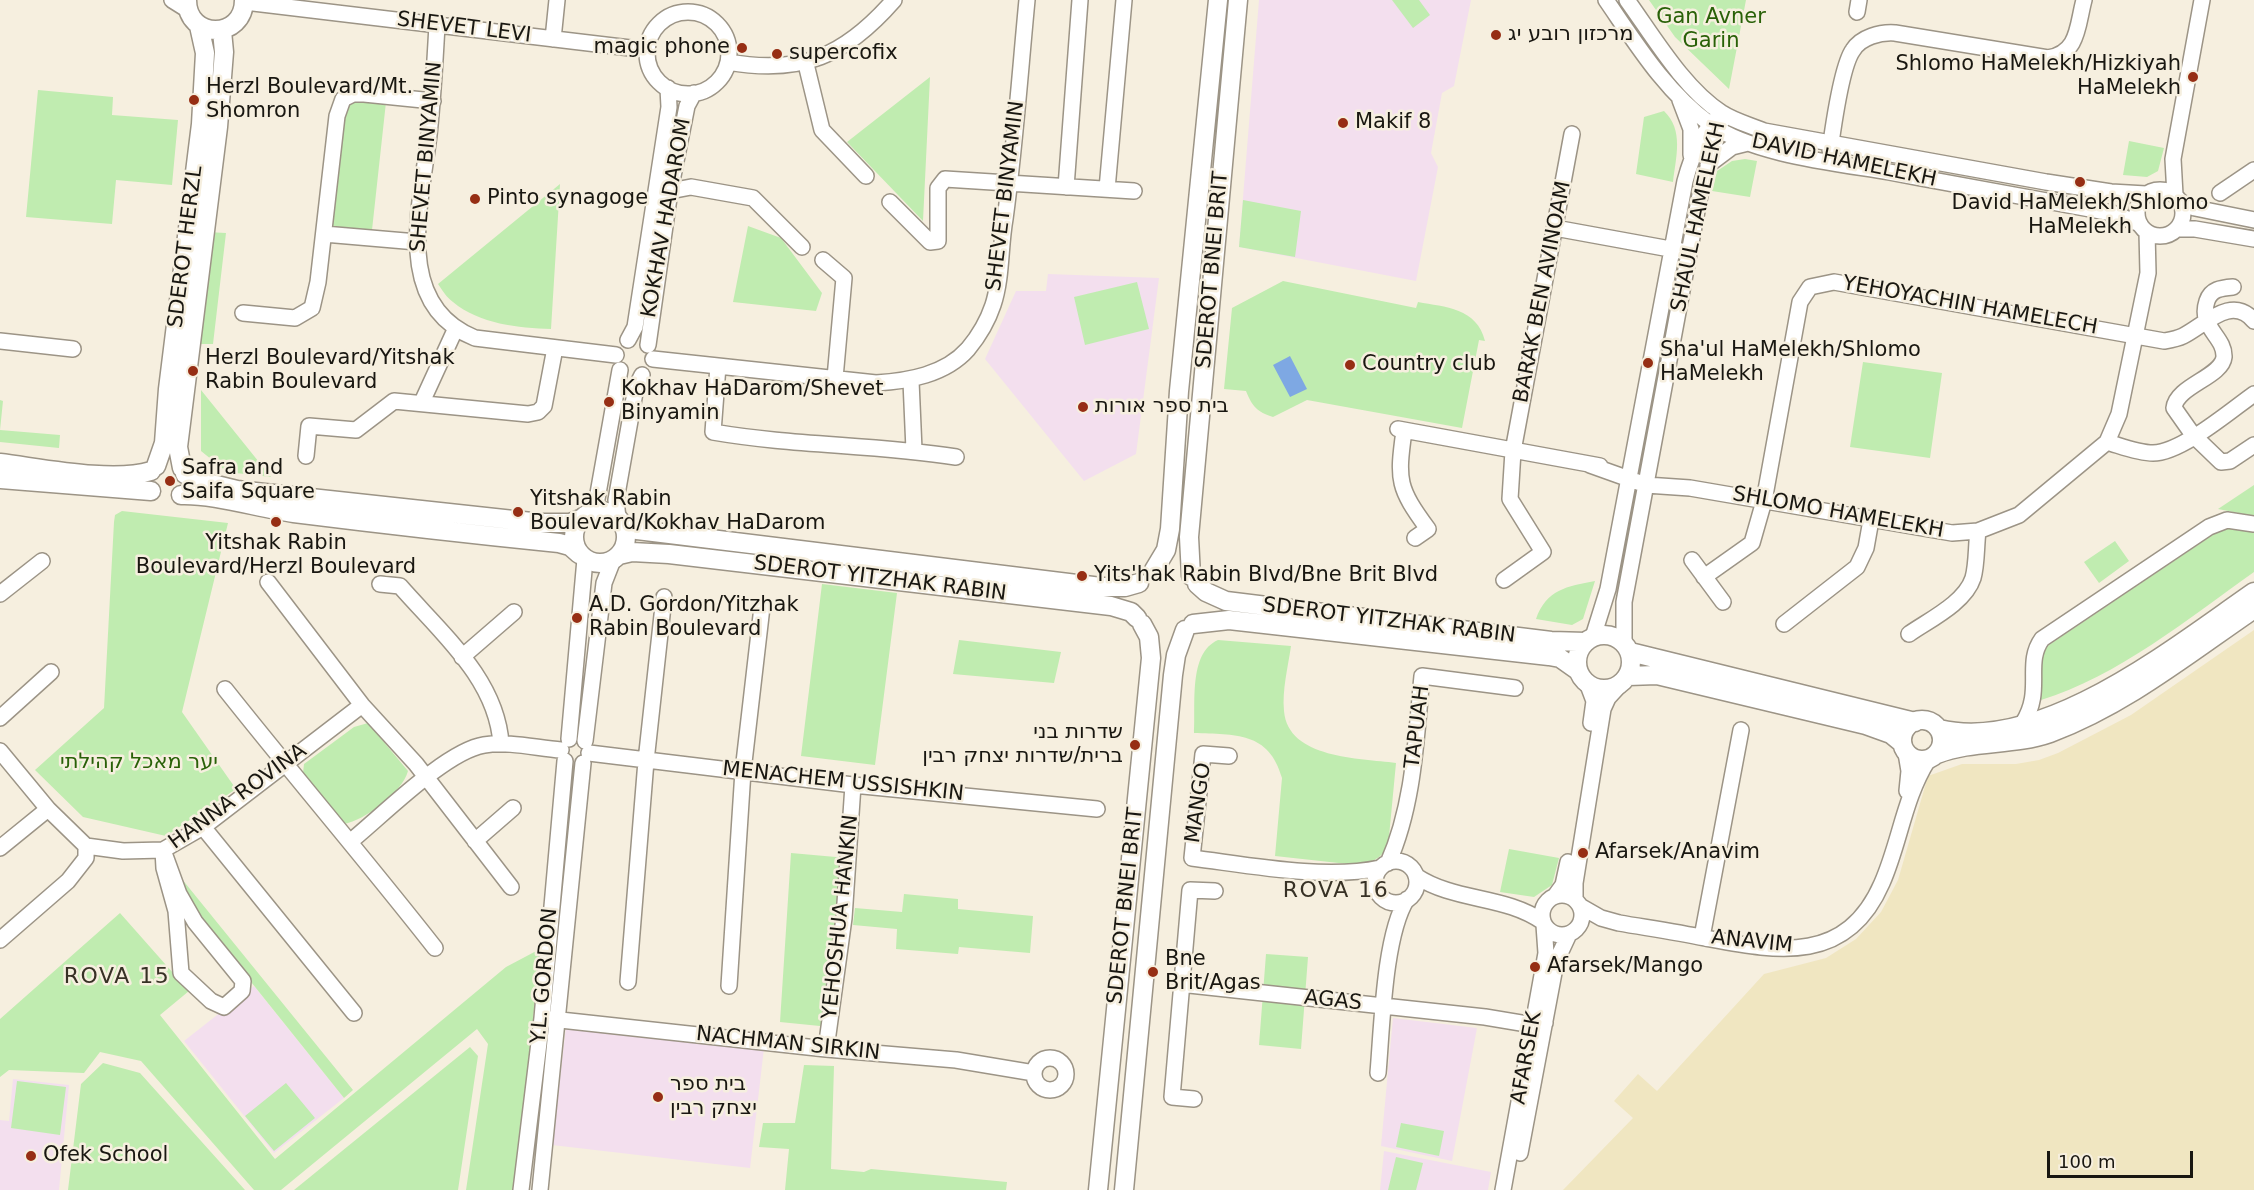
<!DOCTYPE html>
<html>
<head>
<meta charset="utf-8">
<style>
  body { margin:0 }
  #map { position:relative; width:2254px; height:1190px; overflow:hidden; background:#f6efdf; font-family:"DejaVu Sans",sans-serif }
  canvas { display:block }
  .scale { position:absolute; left:2047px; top:1151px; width:146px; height:27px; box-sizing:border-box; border:3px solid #191711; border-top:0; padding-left:8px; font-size:18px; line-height:21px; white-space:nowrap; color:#191711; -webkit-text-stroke:4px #f6efdf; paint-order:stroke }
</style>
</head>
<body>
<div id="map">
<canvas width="2254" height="1190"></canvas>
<div class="scale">100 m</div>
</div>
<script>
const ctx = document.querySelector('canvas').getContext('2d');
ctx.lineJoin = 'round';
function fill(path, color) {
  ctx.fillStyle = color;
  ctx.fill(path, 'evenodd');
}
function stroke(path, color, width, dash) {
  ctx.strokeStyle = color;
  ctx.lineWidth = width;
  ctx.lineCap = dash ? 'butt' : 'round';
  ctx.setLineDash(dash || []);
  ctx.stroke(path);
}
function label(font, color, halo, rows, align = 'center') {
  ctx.font = font + ' "DejaVu Sans","Noto Sans Hebrew",sans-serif';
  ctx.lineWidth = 5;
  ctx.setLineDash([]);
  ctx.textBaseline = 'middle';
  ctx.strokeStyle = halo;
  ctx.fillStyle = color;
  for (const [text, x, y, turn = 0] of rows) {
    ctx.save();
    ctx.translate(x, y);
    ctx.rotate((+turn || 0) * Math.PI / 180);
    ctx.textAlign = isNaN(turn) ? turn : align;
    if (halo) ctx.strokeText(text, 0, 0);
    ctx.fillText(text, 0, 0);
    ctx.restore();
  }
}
fill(new Path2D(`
  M1259,0H1471L1454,86L1442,93L1431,153L1438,167L1416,281L1239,247Z
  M1048,274L1159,278L1136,454L1084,481L985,359L1016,291H1046Z
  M254,986L344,1098L274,1153L184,1041Z
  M1393,1018L1477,1028L1452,1161L1381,1146Z
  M566,1027L764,1048L750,1168L552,1145Z
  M13,1079L69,1085L59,1190H0V1120L9,1121Z
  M1384,1151L1491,1172L1488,1190H1380Z`), '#f3dfee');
fill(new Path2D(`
  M1392,0H1419L1430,15L1413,28Z
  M1649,0H1746L1729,89L1675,37Z
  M930,77L923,221L847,142Z
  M38,90L113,97L112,115L178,120L172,185L116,180L112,224L26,217Z
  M345,101L386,102L372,230L328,229Z
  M1664,111C1684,130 1676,157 1673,182L1636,174L1644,117Z
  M2129,141L2164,148L2158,171L2147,177L2123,175Z
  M1745,159L1757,161L1750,197L1712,191L1717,171L1732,161Z
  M560,184L551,329C519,328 479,324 453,302C447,298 442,290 438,284Z
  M1243,200L1301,211L1295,257L1239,247Z
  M748,226L781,238L822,293L816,311L733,302Z
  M207,232L226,233L213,344H195Z
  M1283,281L1416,308L1418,302C1445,307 1477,308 1485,341L1479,340L1462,428L1307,400L1273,417C1257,412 1252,406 1246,391L1224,389L1232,308Z
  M1137,282L1149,329L1085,345L1074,297Z
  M1863,362L1942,373L1930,458L1850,447Z
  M201,390L271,477L227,472L201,451Z
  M0,400L3,401L0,430L60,435L59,448L0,442Z
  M2254,485V516L2218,509Z
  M122,511L228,523L182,712L236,789L166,836L83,817L35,770L104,708L114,522L115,515Z
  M2226,526L2254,528V572C2189,618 2117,677 2041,700L2037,670L2046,647Z
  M2115,541L2129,561L2099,583L2084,562Z
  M1595,581L1583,619L1572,625L1536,619C1546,590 1567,586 1595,581Z
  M822,584L897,593L875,765L801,756Z
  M959,640L1061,652L1054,683L953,674Z
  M1218,640L1291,646C1288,667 1282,690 1284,711C1288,759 1360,758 1396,763L1388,847C1380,859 1371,863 1357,865L1275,856L1282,778C1269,731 1235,735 1194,733C1196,705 1188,653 1218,640Z
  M368,723L408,771C402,793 365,820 344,824L303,773L304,764L354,727Z
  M1509,849L1559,858L1552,885L1534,897L1500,892Z
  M791,853L847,858L830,1027L780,1022Z
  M177,873L353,1090L344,1098L187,902Z
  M904,894L958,899V909L1033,916L1030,953L959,947L958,954L896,949L897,929L853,925L855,908L902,912Z
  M120,913L189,991L160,1015L275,1159L506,967L540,949L516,1190H466L488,1044L477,1029L281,1190H254L141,1061L100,1052L84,1073L9,1070L0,1077V1019Z
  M1266,954L1308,957L1301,1049L1259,1045Z
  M470,1047L478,1056L458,1190H294Z
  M103,1063L140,1073L245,1190H68L81,1084Z
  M804,1065L834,1066L831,1169L864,1172L871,1169L1007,1182L1006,1190H785L789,1149L759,1147L763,1123H795Z
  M17,1081L66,1087L60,1135L11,1128Z
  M286,1083L315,1118L274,1151L245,1116Z
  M1401,1123L1444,1131L1439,1156L1396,1147Z
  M1396,1157L1423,1163L1416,1190H1388Z`), '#c0ecb0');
fill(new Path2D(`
  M2254,630V1190H1563L1633,1118L1614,1101L1638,1074L1657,1091L1764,974L1826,958L1856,939L1881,912L1898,880L1928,776L1962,764H2016L2039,760L2058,753L2131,715Z`), '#f0e6c1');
fill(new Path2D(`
  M1290,356L1307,389L1290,397L1273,365Z`), '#7ea8e3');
const minor = new Path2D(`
  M172,0L188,10
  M1606,0C1637,45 1665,91 1710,124C1754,155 1836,163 1889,172C1963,186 2037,199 2112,213L2140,224
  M1627,0C1653,36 1684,89 1722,113C1734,121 1750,125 1764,131L2046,182L2111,192L2146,194
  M245,2L647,50
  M1857,12L1859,0
  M647 53a41 41 0 1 1 82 0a41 41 0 1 1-82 0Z
  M437,25C435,62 433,98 429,135C421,204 392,305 475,338L616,355
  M553,39L557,0
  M728,62C802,75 845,56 894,0
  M806,64L822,130L866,176
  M1680,100L1691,129V155
  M1830,150C1833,128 1842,65 1853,50C1861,37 1880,32 1895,33L2048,58C2079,53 2077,26 2084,0
  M1708,165L1732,147L1748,143
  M1066,187L1080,0
  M1107,189L1124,0
  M2137 213a23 23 0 1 1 46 0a23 23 0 1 1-46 0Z
  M670,191L691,187L753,198L802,247
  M2220,193L2254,170
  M2175,195L2173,159L2202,0
  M890,202L930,242L938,241V188L945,179L1134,191
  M2181,202L2195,208L2254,220
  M1555,228L1681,251
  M2177,229H2195L2254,239
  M324,234L417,242
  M823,260L844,278L835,378
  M2233,287C2221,288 2211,289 2207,301C2198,328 2225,336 2224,357C2222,377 2176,386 2174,408L2193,435L2221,462L2230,461L2254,445
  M243,313L295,318L312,308L318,282L337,116L343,99L353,94H364L433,101
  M628,340L635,327L669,107L668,88
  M0,341L73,349
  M648,345L670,191L687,106L694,93
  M653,359L876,383C908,381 945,375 968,349C978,337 988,320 993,305C1002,278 1000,247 1005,219C1015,146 1020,73 1027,0
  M718,366L713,432C794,446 875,444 956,457
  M911,381L914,450
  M422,402L455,330
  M1398,429L1600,466
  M1404,431C1397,481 1398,488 1428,529L1415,538
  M2107,442C2121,446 2138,453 2153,453C2181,453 2230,411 2254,394
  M306,456L309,426L356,430L394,401L528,414L538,412L544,406L555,348
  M1590,465L1646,485L1690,488L1952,533L1978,531L2019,515L2107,442L2119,414L2148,273L2147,232
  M590,513L597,499L620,370
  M618,518L616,500L636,387L642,375
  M1692,560L1723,602
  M1704,577L1752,543L1764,501L1800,302L1810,287L1834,282L2164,341C2170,340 2177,339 2183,336C2205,325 2232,294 2254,321
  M1504,580L1543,552L1510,499L1513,451L1572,134
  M268,582L362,705L416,764L511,887
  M380,584L400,586C440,632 497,679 501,744
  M0,594L42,561
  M1784,624L1857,567L1866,548L1871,520
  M1909,634C1929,620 1965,603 1973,578C1977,564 1976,546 1978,531
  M1593,637L1608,589L1685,181C1691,159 1700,133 1718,117
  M1624,643V602L1689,253L1700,195L1721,122
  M462,657L514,612
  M1588,685L1594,701L1591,723
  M225,689C294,776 366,860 435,948
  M0,718L51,672
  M2023,723C2044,690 2024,664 2042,639L2209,527L2227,520L2254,524
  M569,739L585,559
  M585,741L604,583L613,560
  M0,751L48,809L86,846L123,851L163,850L203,827L362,705
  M589,753L853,785L1097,809
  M1906,753L1909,771L1907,791
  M1229,756L1203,754L1192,858C1248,865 1325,880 1380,868
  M203,827L354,1013
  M351,841C382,816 446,751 484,745C509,741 536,748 561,750
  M475,841L513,808
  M0,848L48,809
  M163,850L179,894L195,922L243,981L242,991L224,1007L211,1001L181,973L176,911L164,868Z
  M1375 882a21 21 0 1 1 42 0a21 21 0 1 1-42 0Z
  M1388,863C1414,805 1416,738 1422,676L1515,688
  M1416,876C1455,902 1505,895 1543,922
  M1542 915a20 20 0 1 1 40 0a20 20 0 1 1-40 0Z
  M1555,896L1563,885L1568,862
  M1575,899V883L1603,709L1608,698L1619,686
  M1580,906L1601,918L1619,923C1648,928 1676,932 1705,938C1776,951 1846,966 1882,883C1900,842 1904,798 1928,760
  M1702,937L1741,730
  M0,940L68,881L86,858V846
  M628,982L646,761L664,597
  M1180,984L1485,1017L1533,1025L1545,1023
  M729,986L743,771L762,607
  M542,1018L826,1049L956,1060L1034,1073
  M826,1049L844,918L853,785
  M1034 1074a16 16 0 1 1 32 0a16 16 0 1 1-32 0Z
  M1378,1073C1382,1028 1384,935 1407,899
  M1194,1099L1172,1097L1190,890L1215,891
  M1520,1153L1556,962L1569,934
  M521,1190L542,1018L565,761
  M540,1190L583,763
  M1503,1190L1546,953L1544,925`);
const major = new Path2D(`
  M187,0C187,40 244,40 244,0
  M0,463C41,468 113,483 151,471
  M156,466L164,443L168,389L201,124L205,53L199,26
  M182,468L178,447L218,127L224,52L222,31
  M185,474L196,480L237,490L541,523H570L580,519
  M0,479L151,491
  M181,495C215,494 258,508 294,513C382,524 470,534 559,543L570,546L579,554
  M574 537a26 26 0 1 1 52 0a26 26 0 1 1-52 0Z
  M623,525L637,530L1101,587H1125L1139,583
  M619,555L632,552L669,554L1111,606L1131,612L1137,618
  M1154,570L1166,550L1170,529L1179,391L1218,0
  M1191,576L1189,537L1238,0
  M1197,584L1206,592L1226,601L1551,641L1586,642
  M1193,624L1229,620L1549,656L1560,658L1577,670
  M1577 662a27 27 0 1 1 54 0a27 27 0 1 1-54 0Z
  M1630,652L1915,722
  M1628,676L1657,675L1866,725L1891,734L1902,743
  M1902 740a20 20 0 1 1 40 0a20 20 0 1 1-40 0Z
  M1939,729C2042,754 2174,647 2254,592
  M1937,754C1973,740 2013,746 2050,733C2125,705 2188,654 2254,609
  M1098,1190L1151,658L1149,637L1142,624
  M1124,1190L1173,675L1176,655L1185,630`);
stroke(minor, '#9c9486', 18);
stroke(major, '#9c9486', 21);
stroke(minor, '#fff', 15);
stroke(major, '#fff', 18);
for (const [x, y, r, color] of [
  [1496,35,6,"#962e14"],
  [742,48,6,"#962e14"],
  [777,54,6,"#962e14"],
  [2193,77,6,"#962e14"],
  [194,100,6,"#962e14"],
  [1343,123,6,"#962e14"],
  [2080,182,6,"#962e14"],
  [475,199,6,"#962e14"],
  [1648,363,6,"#962e14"],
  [1350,365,6,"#962e14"],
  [193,371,6,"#962e14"],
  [609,402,6,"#962e14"],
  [1083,407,6,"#962e14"],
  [170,481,6,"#962e14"],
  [518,512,6,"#962e14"],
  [276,522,6,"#962e14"],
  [1082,576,6,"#962e14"],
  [577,618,6,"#962e14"],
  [1135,745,6,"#962e14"],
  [1583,853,6,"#962e14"],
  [1535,967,6,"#962e14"],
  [1153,972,6,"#962e14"],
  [658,1097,6,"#962e14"],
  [31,1156,6,"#962e14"]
]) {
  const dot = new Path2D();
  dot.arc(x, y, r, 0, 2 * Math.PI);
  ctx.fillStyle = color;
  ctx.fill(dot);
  stroke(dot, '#f6efdf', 2);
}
label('21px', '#296108', '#f6efdf', [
  ["Gan Avner",1711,18],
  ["Garin",1711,42],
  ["יער מאכל קהילתי",139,763]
]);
label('21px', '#191711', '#f6efdf', [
  ["SHEVET LEVI",464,28,7],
  ["SHEVET BINYAMIN",427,157,-85],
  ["DAVID HAMELEKH",1844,161,12],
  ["SHEVET BINYAMIN",1006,196,-83],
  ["SHAUL HAMELEKH",1699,217,-78],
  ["KOKHAV HADAROM",667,218,-80],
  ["SDEROT HERZL",186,247,-83],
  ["SDEROT BNEI BRIT",1213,270,-85],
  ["BARAK BEN AVINOAM",1543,292,-79],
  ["YEHOYACHIN HAMELECH",1970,306,10],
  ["SHLOMO HAMELEKH",1838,513,10],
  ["SDEROT YITZHAK RABIN",880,579,7],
  ["SDEROT YITZHAK RABIN",1389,621,7],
  ["TAPUAH",1418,727,-83],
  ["MENACHEM USSISHKIN",843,782,6],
  ["HANNA ROVINA",238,797,-36],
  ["MANGO",1199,803,-82],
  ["SDEROT BNEI BRIT",1126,906,-84],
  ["YEHOSHUA HANKIN",841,917,-84],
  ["ANAVIM",1752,942,6],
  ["Y.L. GORDON",545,976,-85],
  ["AGAS",1333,1001,6],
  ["NACHMAN SIRKIN",788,1044,6],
  ["AFARSEK",1527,1058,-80]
]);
label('21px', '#191711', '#f6efdf', [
  ["מרכזון רובע יג",1508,35],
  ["magic phone",730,48,"right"],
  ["supercofix",789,54],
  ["Shlomo HaMelekh/Hizkiyah",2181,65,"right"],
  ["HaMelekh",2181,89,"right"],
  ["Herzl Boulevard/Mt.",206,88],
  ["Shomron",206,112],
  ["Makif 8",1355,123],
  ["Pinto synagoge",487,199],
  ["David HaMelekh/Shlomo",2080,204,"center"],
  ["HaMelekh",2080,228,"center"],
  ["Sha'ul HaMelekh/Shlomo",1660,351],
  ["HaMelekh",1660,375],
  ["Herzl Boulevard/Yitshak",205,359],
  ["Rabin Boulevard",205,383],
  ["Country club",1362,365],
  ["Kokhav HaDarom/Shevet",621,390],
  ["Binyamin",621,414],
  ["בית ספר אורות",1095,407],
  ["Safra and",182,469],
  ["Saifa Square",182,493],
  ["Yitshak Rabin",530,500],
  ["Boulevard/Kokhav HaDarom",530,524],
  ["Yitshak Rabin",276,544,"center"],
  ["Boulevard/Herzl Boulevard",276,568,"center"],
  ["Yits'hak Rabin Blvd/Bne Brit Blvd",1094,576],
  ["A.D. Gordon/Yitzhak",589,606],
  ["Rabin Boulevard",589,630],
  ["שדרות בני",1123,733,"right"],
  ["ברית/שדרות יצחק רבין",1123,757,"right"],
  ["Afarsek/Anavim",1595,853],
  ["Bne",1165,960],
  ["Brit/Agas",1165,984],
  ["Afarsek/Mango",1547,967],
  ["בית ספר",670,1085],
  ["יצחק רבין",670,1109],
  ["Ofek School",43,1156]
], 'left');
ctx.letterSpacing = '1.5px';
label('22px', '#373125', '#f6efdf', [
  ["ROVA 16",1336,891],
  ["ROVA 15",117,977]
]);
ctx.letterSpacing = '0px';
</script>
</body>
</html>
